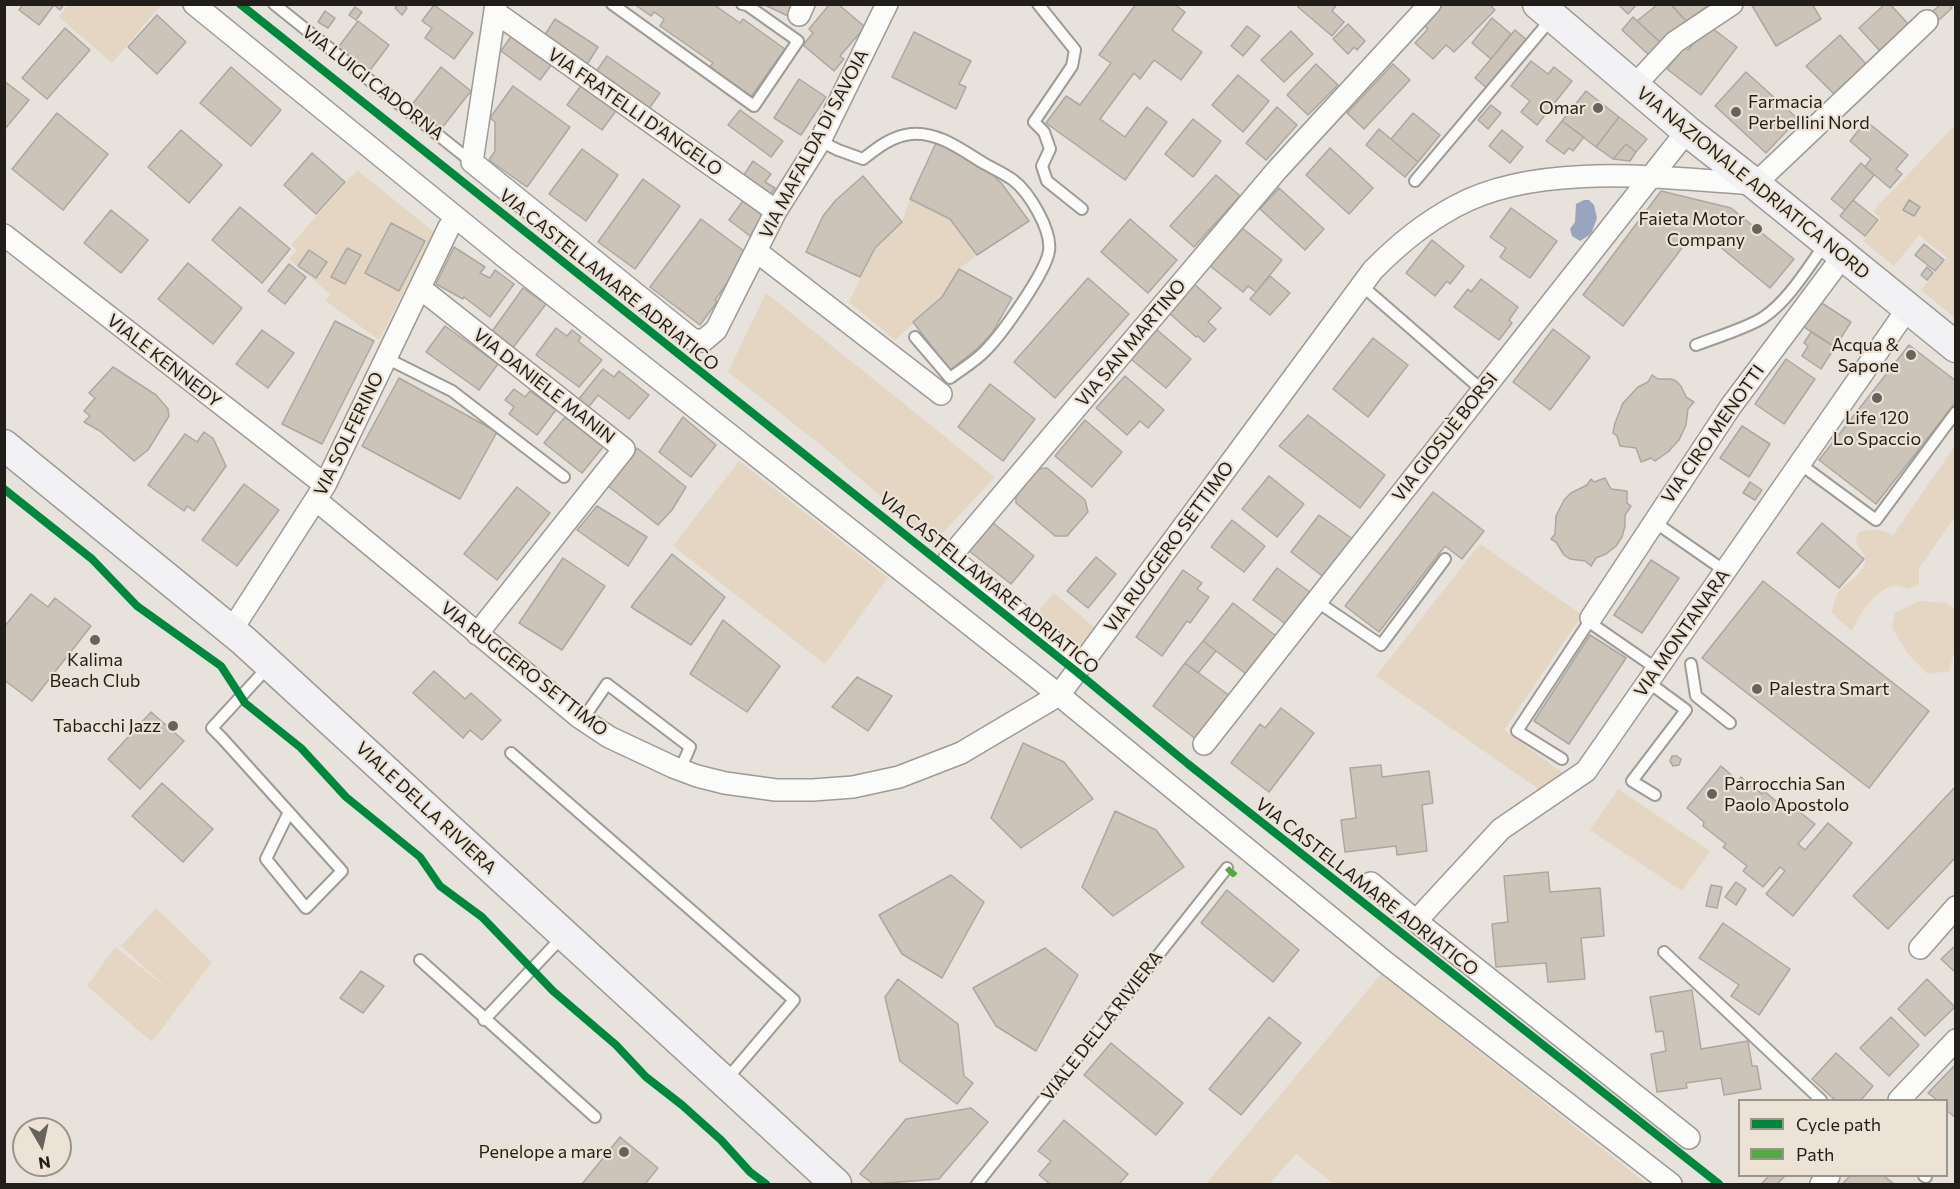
<!DOCTYPE html>
<html>
<head>
<meta charset="utf-8">
<style>
  body { margin:0 }
  #map { position:relative; width:1960px; height:1189px; overflow:hidden; background:#e7e2db; font-family:Commissioner,sans-serif }
  canvas { display:block }
  .frame { position:absolute; inset:0; border:6px solid #211e19; pointer-events:none }
  .legend { position:absolute; left:1738px; top:1099px; width:210px; height:78px; box-sizing:border-box; background:#ece3d6; border:2px solid #9b948a; margin:0; padding:8px 10px; list-style:none; font-size:18px; color:#211e19 }
  .legend li { display:flex; align-items:center; gap:12px; height:30px }
  .legend b { width:30px; border:2px solid #9b948a }
  .north { position:absolute; left:12px; top:1117px; width:60px; height:60px; box-sizing:border-box; background:#ece3d6; border:2px solid #9b948a; border-radius:50%; rotate:171deg; font-size:16px; font-weight:700; line-height:24px; text-align:center; color:#211e19 }
  .north::after { content:''; display:block; margin:auto; width:21px; height:27px; background:#66635d; clip-path:polygon(50% 0,100% 100%,50% 72%,0 100%) }
</style>
</head>
<body>
<div id="map">
<canvas width="1960" height="1189"></canvas>
<div class="frame"></div>
<ul class="legend">
<li><b style="height:8px;background:#00873e"></b>Cycle path</li>
<li><b style="height:8px;background:#52aa42"></b>Path</li>
</ul>
<div class="north">N</div>
</div>
<script>
const ctx = document.querySelector('canvas').getContext('2d');
ctx.lineJoin = 'round';
function fill(path, color) {
  ctx.fillStyle = color;
  ctx.fill(path, 'evenodd');
}
function stroke(path, color, width, dash) {
  ctx.strokeStyle = color;
  ctx.lineWidth = width;
  ctx.lineCap = dash ? 'butt' : 'round';
  ctx.setLineDash(dash || []);
  ctx.stroke(path);
}
function label(font, color, halo, rows, align = 'center') {
  ctx.font = font + ' Commissioner,sans-serif';
  ctx.lineWidth = 4.5;
  ctx.setLineDash([]);
  ctx.textBaseline = 'middle';
  ctx.strokeStyle = halo;
  ctx.fillStyle = color;
  for (const [text, x, y, turn = 0] of rows) {
    ctx.save();
    ctx.translate(x, y);
    ctx.rotate((+turn || 0) * Math.PI / 180);
    ctx.textAlign = isNaN(turn) ? turn : align;
    if (halo) ctx.strokeText(text, 0, 0);
    ctx.fillText(text, 0, 0);
    ctx.restore();
  }
}
fill(new Path2D(`
  M68,5V4L161,5L112,63L59,17Z
  M1954,126L1956,127L1955,318L1921,290L1947,258L1919,235L1894,266L1863,241L1881,219L1873,211Z
  M357,170L434,232L379,340L326,301L330,294L289,259L297,250L291,245Z
  M910,199L950,219L977,255L959,269L942,297L895,340L849,302L875,248L902,222Z
  M766,293L995,477L934,542L821,445L728,372Z
  M1955,446V517L1919,568V584L1909,589C1905,588 1899,586 1895,586C1874,589 1860,614 1852,631L1832,613C1833,608 1834,600 1837,595C1843,583 1862,577 1865,563C1867,550 1851,546 1858,533C1873,528 1879,529 1893,535Z
  M739,461L888,578L825,664L673,546Z
  M1480,544L1582,615L1504,730L1567,776L1540,790L1376,676Z
  M1054,593L1095,628L1079,647L1075,648L1039,620L1040,609Z
  M1919,601L1947,603L1955,609V648L1949,671L1928,674L1908,654L1892,628L1895,613Z
  M1618,789L1710,851L1682,891L1590,830Z
  M156,908L212,962L152,1042L87,986L115,947L171,991L121,946Z
  M1381,974L1647,1184H1334L1296,1154L1269,1184H1206Z`), '#e4d6c2');
fill(new Path2D(`
  M1584,200H1589L1594,205L1597,218L1591,234L1580,241L1572,236L1570,229L1575,222L1576,204Z`), '#99a5be');
const building = new Path2D(`
  M23,4H64L60,10L54,5L39,25L19,10Z
  M398,4H403L407,8L402,15L395,8Z
  M634,4H713L740,23L743,19L785,49L751,97L709,68L713,63L660,26L664,19L654,12L651,16Z
  M763,4H796L790,17Z
  M830,4H838L865,27L840,56L844,59L834,71L803,45L813,33L809,29Z
  M1136,4H1174L1185,12L1172,30L1202,52L1181,80L1154,60L1140,79L1134,73L1100,119L1125,137L1147,107L1167,122L1125,180L1046,123L1066,96L1080,105L1111,63L1099,55Z
  M1300,4H1337L1332,11L1344,22L1332,36L1298,7Z
  M1443,4H1489L1495,10L1454,52L1446,45L1433,59L1415,43L1428,29L1424,25Z
  M1618,4H1637L1628,14Z
  M1658,4H1671L1686,21L1662,44L1637,21Z
  M1675,4H1710L1686,21L1672,6Z
  M1751,4H1812L1821,19L1776,46Z
  M1885,4H1890L1909,25L1880,51L1859,28Z
  M1941,4H1948L1952,8L1939,20L1932,12Z
  M434,5L473,33L454,59L425,38L432,28L422,21Z
  M355,7L362,12L356,20L349,15Z
  M325,11L335,18L328,28L318,22Z
  M157,15L186,42L157,74L128,47Z
  M1633,17L1662,44L1650,56L1622,30Z
  M1492,18L1511,34L1491,59L1472,43Z
  M555,19L598,47L586,66L543,38Z
  M358,21L389,45L368,73L337,49Z
  M1348,24L1365,41L1357,50L1354,47L1348,54L1333,39Z
  M1708,25L1737,47L1701,95L1667,69L1684,47L1688,50Z
  M1247,26L1260,36L1243,56L1231,46Z
  M65,28L90,50L47,99L22,78Z
  M1515,30L1527,40L1487,88L1475,78Z
  M1291,31L1313,54L1284,82L1261,60Z
  M914,32L971,61L959,84L966,87L956,109L892,77Z
  M512,35L552,64L540,80L501,51Z
  M1840,35L1866,64L1834,94L1806,66Z
  M607,56L660,93L646,113L593,76Z
  M1531,61L1548,74L1554,67L1572,81L1537,125L1521,112L1530,101L1511,86Z
  M1316,64L1338,85L1308,115L1287,95Z
  M1393,64L1410,80L1364,129L1347,113Z
  M231,67L281,110L251,146L200,103Z
  M441,67L471,91L441,129L411,106Z
  M1746,72L1798,119L1766,153L1715,106Z
  M1238,75L1269,101L1243,132L1212,105Z
  M799,79L826,97L801,135L774,118Z
  M4,81L29,100L4,130Z
  M583,83L618,108L602,130L567,105Z
  M513,86L570,127L527,187L489,160L495,151V122L490,118Z
  M1586,91L1619,117L1596,147L1562,121Z
  M1491,105L1501,113L1488,129L1478,120Z
  M1277,107L1297,125L1266,160L1246,143Z
  M740,110L783,141L771,157L728,125Z
  M57,113L108,154L63,210L12,169Z
  M1413,113L1440,135L1418,162L1391,139Z
  M1619,117L1647,139L1636,152L1626,144L1613,159L1596,147Z
  M1193,119L1221,141L1193,177L1165,154Z
  M1562,121L1584,137L1573,151L1569,148L1564,154L1546,141Z
  M1866,121L1908,155L1896,169L1902,174L1890,188L1865,167L1871,159L1850,141Z
  M1379,129L1418,162L1405,177L1366,145Z
  M181,130L222,165L189,203L148,167Z
  M1502,130L1523,147L1510,163L1489,146Z
  M936,143L983,165L1002,184L1029,221L977,255L950,219L910,199Z
  M1626,144L1636,152L1630,161L1613,159Z
  M1330,148L1373,188L1349,214L1306,175Z
  M582,149L618,175L586,221L549,194Z
  M312,153L345,182L316,214L284,185Z
  M753,161L771,174L765,182L775,188L767,200L740,181Z
  M1861,163L1874,175L1845,210L1831,199Z
  M1216,175L1240,196L1194,247L1170,226Z
  M863,176L902,222L875,248L860,277L806,252L823,216L836,200Z
  M643,179L680,206L635,269L598,242Z
  M1279,188L1324,229L1305,250L1260,209Z
  M1661,191L1731,208L1794,259L1770,288L1713,241L1691,236L1623,326L1583,295Z
  M745,198L766,214L750,236L729,220Z
  M1853,200L1878,220L1865,236L1840,216Z
  M1909,200L1920,207L1914,216L1903,210Z
  M240,207L290,249L262,283L212,240Z
  M1511,208L1557,241L1530,278L1500,257L1506,248L1490,237Z
  M111,210L148,240L121,273L84,243Z
  M701,219L748,254L715,300L717,302L700,325L650,287Z
  M1130,219L1177,260L1148,293L1101,252Z
  M391,223L425,241L399,291L365,273Z
  M1241,227L1282,260L1256,292L1248,286L1243,292L1209,265Z
  M1432,240L1464,266L1450,284L1447,281L1435,296L1406,273Z
  M1924,244L1944,260L1935,271L1915,255Z
  M454,247L485,267L480,273L490,278L495,270L514,284L490,317L464,297L463,299L436,284Z
  M347,248L361,255L345,284L331,277Z
  M309,250L327,262L316,278L298,266Z
  M188,263L242,308L213,344L158,299Z
  M289,264L306,277L285,304L268,291Z
  M1927,267L1933,273L1927,280L1921,275Z
  M959,269L1012,298L992,333L978,348L950,370L913,322L942,297Z
  M1270,276L1290,293L1270,315L1250,299Z
  M1088,278L1129,314L1055,398L1014,362Z
  M1481,279L1518,307L1509,320L1512,323L1499,340L1454,307L1468,289L1471,292Z
  M1193,283L1221,308L1208,322L1216,329L1204,342L1198,336L1196,337L1168,312Z
  M523,288L546,304L512,349L491,333Z
  M1814,298L1851,322L1835,347L1798,323Z
  M335,321L374,341L322,444L282,424Z
  M445,326L498,364L479,390L426,352Z
  M556,328L567,336L572,330L581,337L578,341L602,360L579,387L536,355Z
  M1156,329L1191,359L1166,388L1131,359Z
  M1553,329L1590,357L1550,410L1513,382Z
  M262,330L294,353L268,388L236,364Z
  M1811,332L1835,347L1821,369L1802,356L1808,346L1804,343Z
  M1373,338L1408,365L1368,417L1333,389Z
  M1909,345L1956,381V402L1876,504L1819,460Z
  M1786,359L1815,379L1784,424L1755,404Z
  M113,367L156,395L168,409L169,416L148,450L134,461L100,431L84,422L90,416L84,411L95,398L89,393Z
  M603,369L614,377L619,371L649,395L629,419L598,395L588,408L578,400Z
  M1652,375L1658,379H1671L1676,381L1681,386L1686,397L1694,402L1688,409L1686,425L1679,440L1668,452L1655,461L1651,458L1641,462L1636,448L1620,446L1617,436L1613,433L1615,423L1623,403L1638,387L1648,382Z
  M1125,376L1164,410L1148,428L1140,421L1127,435L1096,408Z
  M399,378L497,432L460,499L362,446Z
  M990,384L1035,419L1003,461L958,427Z
  M514,389L525,397L530,391L556,410L537,435L509,414L514,407L505,400Z
  M1308,415L1385,475L1360,508L1279,446Z
  M565,417L603,447L582,473L544,443Z
  M683,417L716,445L691,477L659,452Z
  M1085,420L1122,452L1092,487L1055,456Z
  M1742,426L1770,444L1749,477L1720,458Z
  M204,432L213,438L226,466L194,511L187,506L184,511L148,485L185,434L197,442Z
  M637,448L686,487L672,510L658,525L608,486Z
  M1047,468L1085,500L1088,512L1067,536H1055L1016,503V496L1037,469Z
  M1269,476L1304,504L1277,537L1242,509Z
  M1605,478L1611,489L1627,491V503L1631,506L1625,515V526L1622,537L1616,546L1606,554L1596,558L1591,566L1585,561L1570,559L1564,555L1556,542L1551,539L1555,534L1556,516L1564,500L1571,493L1587,485L1591,479L1594,482Z
  M1750,482L1762,490L1755,500L1743,493Z
  M244,484L279,510L237,566L202,540Z
  M517,487L550,513L497,580L464,554Z
  M1433,492L1484,531L1462,559L1445,546L1379,632L1345,606Z
  M597,506L647,537L628,566L577,530Z
  M1319,515L1354,540L1325,578L1291,552Z
  M1232,520L1265,546L1244,572L1211,547Z
  M992,522L1034,556L1011,584L968,550Z
  M1822,523L1864,559L1839,588L1797,553Z
  M672,554L725,597L691,645L631,607Z
  M1096,557L1116,574L1088,608L1067,591Z
  M563,558L605,586L562,650L519,623Z
  M1651,560L1679,578L1642,633L1614,615Z
  M1277,568L1311,593L1287,625L1253,600Z
  M1183,570L1202,583L1197,589L1209,597L1190,623L1187,621L1162,656L1136,637Z
  M1763,581L1929,711L1869,788L1702,658Z
  M31,594L48,607L55,598L91,626L32,701L4,680V627Z
  M1233,603L1276,636L1246,674L1203,641Z
  M723,620L780,666L747,712L690,674Z
  M1590,635L1626,658L1569,744L1534,721Z
  M1203,641L1216,651L1198,673L1185,663Z
  M1185,663L1230,696L1197,740L1153,706Z
  M434,671L465,699L471,693L501,720L482,740L470,730L463,738L413,693Z
  M857,677L892,696L868,731L832,707Z
  M1281,708L1314,733L1269,792L1231,763L1260,724L1265,728Z
  M151,712L184,741L140,789L108,759Z
  M1023,743L1064,762L1093,799L1021,848L991,818Z
  M1672,756H1677L1681,759L1679,765L1673,766L1670,761Z
  M1381,765L1382,777L1429,771L1433,803L1422,805L1427,851L1397,855L1396,846L1345,852L1341,820L1356,818L1350,768Z
  M1721,766L1738,781L1741,777L1762,794L1764,791L1788,811L1792,806L1815,824L1798,844L1805,850L1828,823L1852,843L1793,916L1766,894L1785,871L1780,867L1763,887L1743,871L1747,866L1723,847L1726,844L1703,826L1704,822L1687,808Z
  M162,783L213,829L183,862L132,816Z
  M1956,786V857L1888,929L1853,896Z
  M1115,811L1156,830L1184,867L1113,916L1082,887Z
  M1548,872L1550,892L1600,888L1604,936L1581,938L1585,979L1548,982L1546,963L1496,967L1492,924L1508,922L1504,876Z
  M951,875L984,902L942,978L902,954L879,915Z
  M1736,882L1746,889L1736,905L1725,897Z
  M1711,885L1722,887L1717,908L1706,906Z
  M1227,890L1299,950L1273,982L1201,923Z
  M1723,923L1790,969L1759,1015L1731,996L1739,985L1699,958Z
  M1956,945V973L1941,959Z
  M1045,948L1078,975L1036,1051L996,1026L973,988Z
  M361,971L384,986L363,1013L340,998Z
  M898,979L958,1024L964,1076L973,1083L957,1104L900,1061L885,997Z
  M1927,979L1955,1007L1925,1036L1898,1009Z
  M1692,990L1701,1049L1748,1041L1752,1066H1757L1761,1089L1724,1095L1721,1078L1686,1083L1687,1088L1657,1092L1651,1054L1666,1051L1663,1031L1656,1032L1650,997Z
  M1269,1017L1301,1043L1241,1115L1209,1089Z
  M1891,1017L1919,1045L1889,1076L1860,1048Z
  M1111,1043L1183,1103L1156,1135L1084,1075Z
  M1836,1053L1873,1086L1861,1100H1835L1812,1079Z
  M1956,1064V1118L1946,1110V1100H1937L1928,1093Z
  M971,1108L988,1122L939,1179L873,1184L860,1174L906,1119Z
  M1064,1120L1128,1174L1119,1184H1050L1039,1175L1051,1161L1038,1151Z
  M620,1137L658,1168L645,1184H582Z
  M1769,1176H1785L1777,1184H1763L1762,1183Z
  M1850,1176H1884L1894,1184H1842Z`);
fill(building, '#ccc4b9');
stroke(building, '#aba7a2', 1.5);
const lane = new Path2D(`
  M274,4L472,162
  M612,4L754,106L798,41L747,5L742,4
  M1038,4L1075,50L1072,66L1034,122L1044,132L1050,149L1042,166L1047,181L1082,209
  M820,141L838,150L863,159C877,148 892,136 911,134C938,131 963,151 985,164C994,169 1005,174 1013,180C1029,192 1052,230 1049,251C1046,272 1002,334 986,350C976,361 962,369 950,378L915,337
  M1415,181L1552,18
  M1368,291L1482,390
  M1696,345C1714,338 1750,327 1764,317C1790,299 1808,267 1826,243
  M386,358L452,391L564,477
  M1800,464L1876,520L1956,412
  M1653,521L1725,571
  M1316,601L1381,645L1445,559
  M1691,664L1696,696L1730,723
  M268,667L212,728L222,738L342,871L306,908L266,859L289,812
  M1648,682L1686,710L1632,781L1655,795
  M583,719L607,684L690,747L680,770
  M511,753L794,1000L726,1080
  M1562,759L1517,731L1589,622L1657,669
  M1664,952L1821,1100
  M420,960L595,1117
  M484,1020L564,935
  M1924,1176L1926,1177
  M977,1184L1227,868`);
const street = new Path2D(`
  M194,4L506,258L1059,695L1385,962L1671,1184
  M496,4L472,162L692,339L703,341L716,330L776,211L820,141L887,4
  M495,12L776,211
  M799,15L804,4
  M1634,86L1675,42L1732,4
  M4,235L325,485
  M756,251L941,394
  M420,288L624,449L477,634
  M316,500L579,717L609,737L673,767L697,776L725,783L776,790H813L853,787L899,777L961,753L1059,695L1373,270C1400,243 1423,224 1456,206C1538,161 1666,178 1755,184L1927,21
  M1591,618L1731,406L1843,256
  M231,631L325,485L449,227
  M1082,665L950,557L1277,170L1430,4
  M1204,744L1687,131
  M1371,883L1416,921L1689,1138
  M1416,921L1501,829L1586,771L1908,308
  M1920,948L1956,907
  M1899,1100L1956,1040
  M1821,1184L1829,1176`);
const secondary = new Path2D(`
  M1538,4L1687,131L1755,184L1956,347
  M4,445L244,641L836,1184`);
stroke(lane, '#9e9a95', 14);
stroke(street, '#9e9a95', 24);
stroke(secondary, '#9e9a95', 33);
stroke(lane, '#fbfbfa', 10);
stroke(street, '#fbfbfa', 21);
stroke(secondary, '#f2f2f4', 30);
stroke(new Path2D(`
  M1227,868L1233,874L1238,868`), '#52aa42', 6, [12, 6]);
stroke(new Path2D(`
  M240,4L1077,672L1188,764L1719,1184
  M4,489L92,559L137,606L221,666L245,703L301,748L346,797L420,857L440,886L482,917L553,991L616,1045L646,1077L682,1105L721,1140L750,1172L766,1184`), '#00873e', 8);
for (const [x, y, r, color] of [
  [1598,108,6,"#66635d"],
  [1736,112,6,"#66635d"],
  [1757,229,6,"#66635d"],
  [1911,355,6,"#66635d"],
  [1877,398,6,"#66635d"],
  [95,640,6,"#66635d"],
  [1757,689,6,"#66635d"],
  [173,726,6,"#66635d"],
  [1712,794,6,"#66635d"],
  [624,1152,6,"#66635d"]
]) {
  const dot = new Path2D();
  dot.arc(x, y, r, 0, 2 * Math.PI);
  ctx.fillStyle = color;
  ctx.fill(dot);
  stroke(dot, '#ece3d6', 2);
}
label('18px', '#211e19', '#ece3d6', [
  ["VIA LUIGI CADORNA",373,83,38],
  ["VIA FRATELLI D'ANGELO",635,112,35],
  ["VIA MAFALDA DI SAVOIA",814,144,-62],
  ["VIA NAZIONALE ADRIATICA NORD",1753,183,39],
  ["VIA CASTELLAMARE ADRIATICO",609,280,39],
  ["VIA SAN MARTINO",1131,343,-50],
  ["VIALE KENNEDY",164,361,38],
  ["VIA DANIELE MANIN",544,386,38],
  ["VIA SOLFERINO",349,434,-64],
  ["VIA CIRO MENOTTI",1713,434,-55],
  ["VIA GIOSUÈ BORSI",1445,437,-52],
  ["VIA RUGGERO SETTIMO",1169,547,-54],
  ["VIA CASTELLAMARE ADRIATICO",989,583,39],
  ["VIA MONTANARA",1682,633,-55],
  ["VIA RUGGERO SETTIMO",524,669,38],
  ["VIALE DELLA RIVIERA",426,808,43],
  ["VIA CASTELLAMARE ADRIATICO",1367,887,38],
  ["VIALE DELLA RIVIERA",1102,1026,-52]
]);
label('18px', '#211e19', '#ece3d6', [
  ["Farmacia",1748,102,"left"],
  ["Perbellini Nord",1748,123,"left"],
  ["Omar",1586,108],
  ["Faieta Motor",1745,219],
  ["Company",1745,240],
  ["Acqua &",1899,345],
  ["Sapone",1899,366],
  ["Life 120",1877,418,"center"],
  ["Lo Spaccio",1877,439,"center"],
  ["Kalima",95,660,"center"],
  ["Beach Club",95,681,"center"],
  ["Palestra Smart",1769,689,"left"],
  ["Tabacchi Jazz",161,726],
  ["Parrocchia San",1724,784,"left"],
  ["Paolo Apostolo",1724,805,"left"],
  ["Penelope a mare",612,1152]
], 'right');
</script>
</body>
</html>
